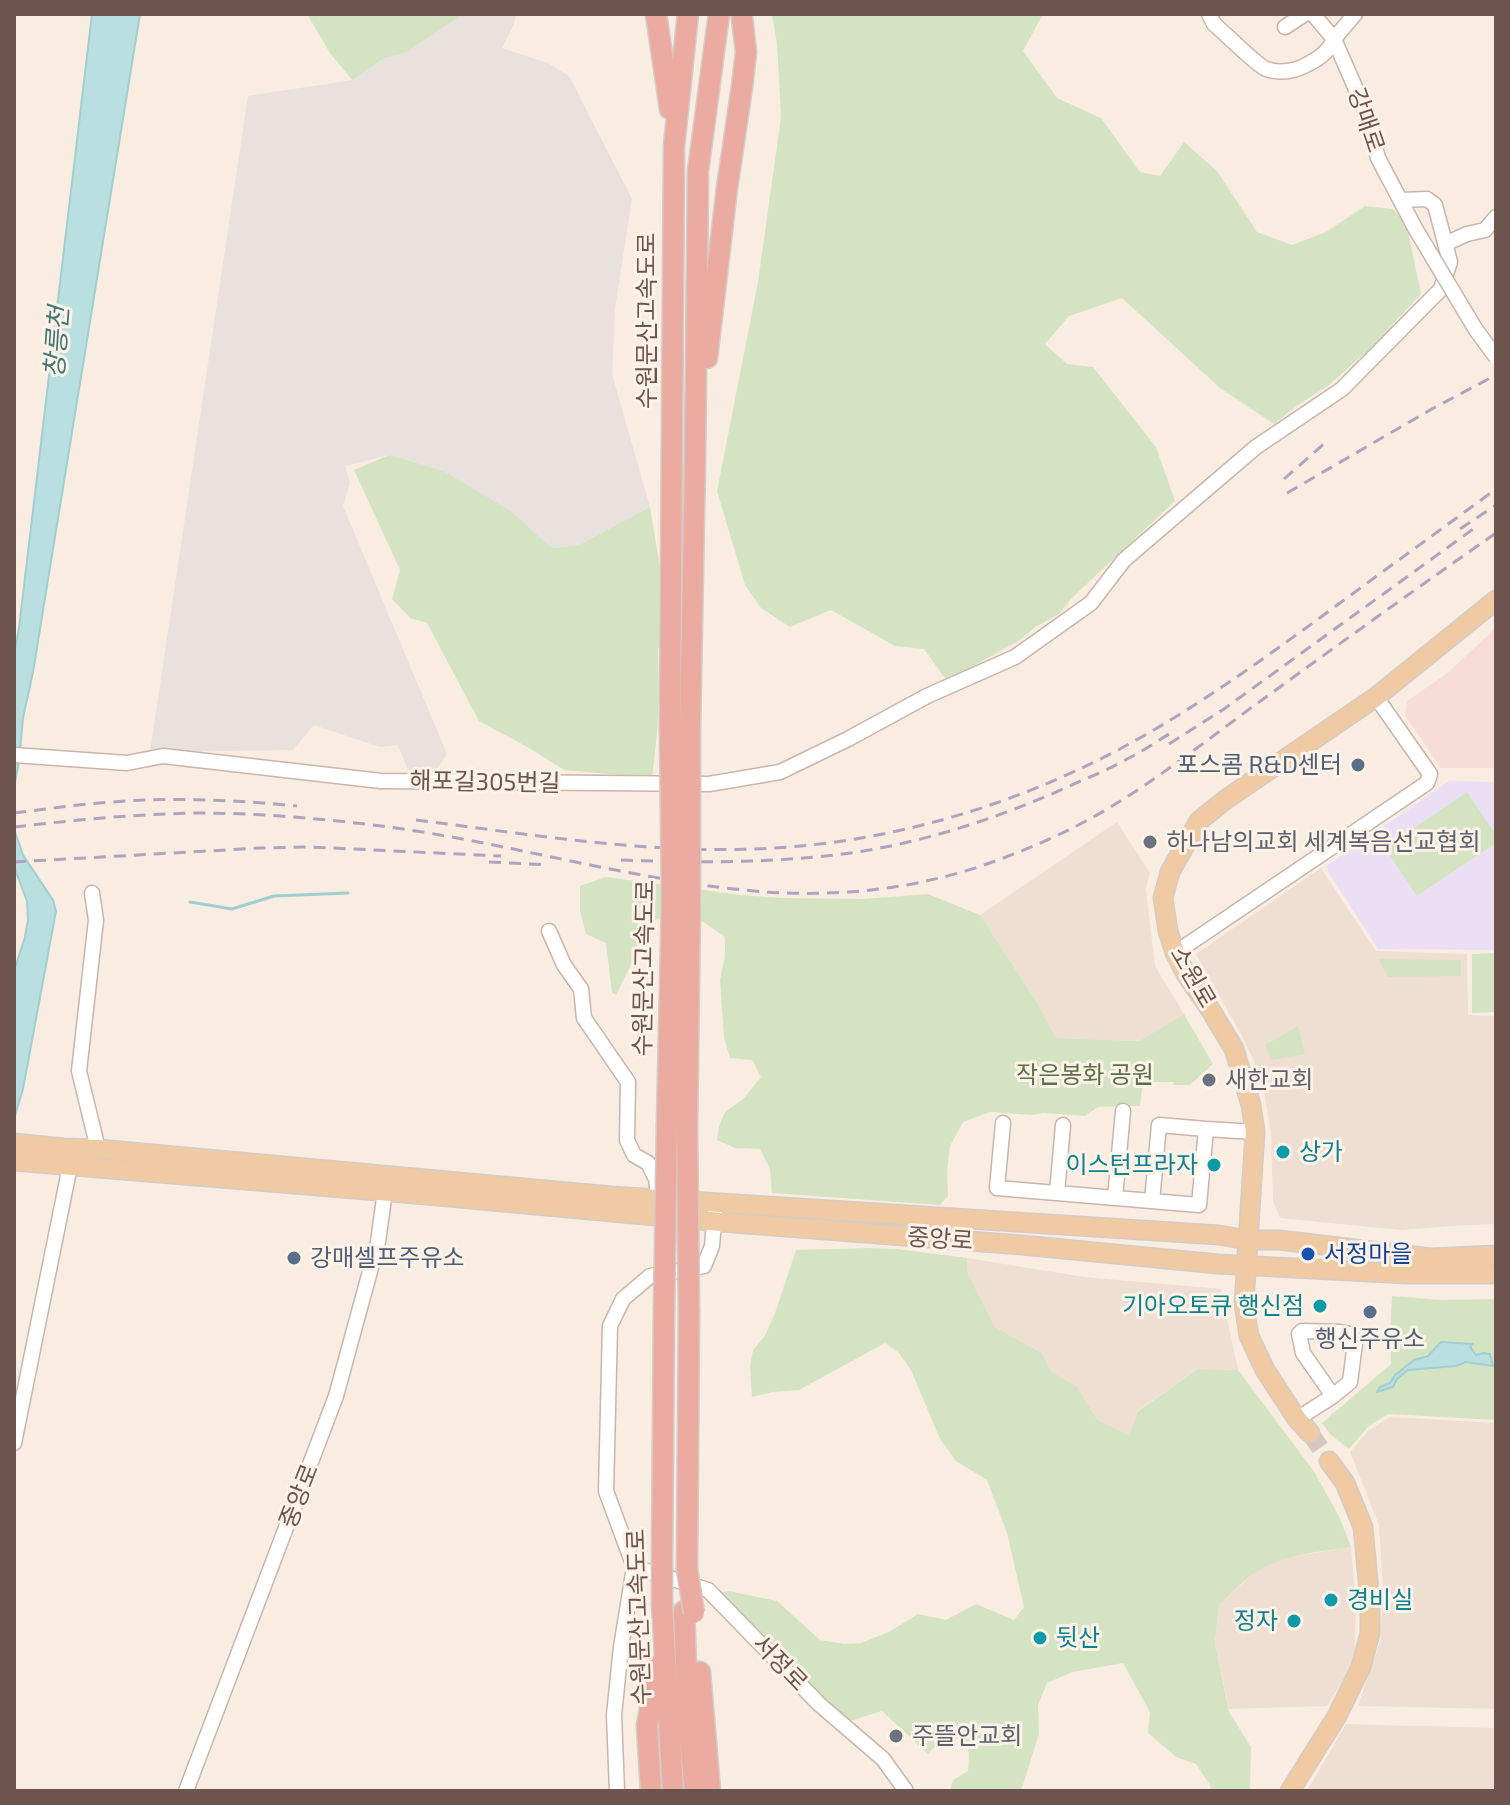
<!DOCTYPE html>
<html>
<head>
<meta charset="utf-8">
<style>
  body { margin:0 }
  #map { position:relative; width:1510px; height:1805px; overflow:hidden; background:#f9ede2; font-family:"Exo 2",sans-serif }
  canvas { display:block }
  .frame { position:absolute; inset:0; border:16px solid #6d544c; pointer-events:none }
</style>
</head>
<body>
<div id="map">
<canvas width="1510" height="1805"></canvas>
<div class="frame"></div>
</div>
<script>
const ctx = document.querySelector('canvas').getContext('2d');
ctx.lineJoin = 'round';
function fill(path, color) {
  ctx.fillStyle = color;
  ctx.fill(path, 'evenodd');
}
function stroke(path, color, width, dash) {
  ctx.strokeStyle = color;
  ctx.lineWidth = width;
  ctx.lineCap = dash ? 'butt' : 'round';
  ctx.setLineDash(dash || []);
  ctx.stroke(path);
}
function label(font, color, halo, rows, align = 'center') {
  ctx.font = font + ' "Exo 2","Noto Sans KR",sans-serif';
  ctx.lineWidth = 6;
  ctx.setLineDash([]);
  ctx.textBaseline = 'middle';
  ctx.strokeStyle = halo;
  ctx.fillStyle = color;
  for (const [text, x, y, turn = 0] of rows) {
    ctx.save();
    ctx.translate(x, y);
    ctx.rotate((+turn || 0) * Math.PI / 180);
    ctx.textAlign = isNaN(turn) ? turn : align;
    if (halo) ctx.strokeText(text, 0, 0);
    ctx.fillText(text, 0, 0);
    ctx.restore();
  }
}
fill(new Path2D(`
  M1117,822L1150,873L1146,889L1155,966L1184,1014L1139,1041L1056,1038L1038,1004L980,915Z
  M1321,868L1376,951L1467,954L1468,1015L1496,1016V1224L1451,1226L1401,1230L1280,1218L1273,1201L1271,1134L1264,1091L1254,1061L1242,1036L1196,954Z
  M967,1258L1084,1277L1221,1289L1238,1370L1198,1369L1138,1410L1129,1437L1097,1419L1077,1387L1051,1371L1042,1353L995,1327L968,1274Z
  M1390,1417L1496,1423V1709L1358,1706L1380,1642L1383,1589L1379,1525L1350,1452L1369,1430Z
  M1351,1547L1356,1603L1355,1655L1348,1672L1327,1706L1229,1709L1215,1643L1219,1605L1255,1572L1269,1564L1290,1557Z
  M1346,1724L1496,1728V1791H1307Z`), '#efded2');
fill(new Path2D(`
  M1496,628V768H1441L1405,716L1407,701L1446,674Z`), '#f8ddd7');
fill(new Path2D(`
  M464,14H516L514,24L502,48L548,63L569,76L632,199L615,308L612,374L650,507L579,545L552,548L511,511L389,455L345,466L350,483L343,506L447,754L437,769L408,770L398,745L380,747L314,725L293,750L150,752L248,96L352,80L383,59L407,52Z`), '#e8e1dd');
fill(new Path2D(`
  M1449,781L1496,782V950L1378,949L1325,867Z`), '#eadff5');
fill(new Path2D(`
  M307,14H464L407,52L383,59L352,80L330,53Z
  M772,14H1043L1023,51L1057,98L1101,118L1140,172L1160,176L1184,142L1217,171L1257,232L1292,245L1326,232L1365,206L1393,209L1407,227L1421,294L1372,347L1329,385L1298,405L1274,424L1220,388L1122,298L1069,316L1045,344L1067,364L1093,367L1156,447L1175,501L1072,598L1059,614L1037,626L1020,640L947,681L924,649L895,646L831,610L790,627L761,608L745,585L717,491L758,282L781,117L777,44Z
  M389,455L443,471L511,511L552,548L579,545L650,507L664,592L666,631L658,649L659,692L657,734L652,778L564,770L531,749L479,721L427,623L410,618L392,599L400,570L354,470Z
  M1467,792L1496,835V843L1417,896L1385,848Z
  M606,877L740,895L783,898L863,899L928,894L980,915L1038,1004L1056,1038L1139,1041L1184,1014L1213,1064L1190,1085H1174L1173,1082H1143L1140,1106L1098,1107L1085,1116L1044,1113L1031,1115L990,1112L963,1122L950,1146L947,1171L948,1196L940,1205L772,1193L770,1169L760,1149L735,1148L717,1140L719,1126L725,1112L743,1099L761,1077L752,1060L730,1058L724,1038L720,980L725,956V937L693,915L654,920L640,938L630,967L616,995L612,993L606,943L586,934L580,911V886Z
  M1496,953V1012L1472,1013V954Z
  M1378,959L1461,960V976L1388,977Z
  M1298,1026L1305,1054L1272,1060L1265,1045Z
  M868,1248L897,1249L967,1258L968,1274L995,1327L1042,1353L1051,1371L1077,1387L1097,1419L1129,1436L1138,1411L1198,1369L1238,1370L1313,1470L1338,1514L1351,1547C1321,1552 1284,1554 1258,1571C1244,1579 1231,1594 1219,1605L1215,1643L1229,1712L1251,1747L1250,1791H1211L1210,1785L1196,1764L1176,1757L1148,1733L1150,1712L1123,1663L1073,1672L1047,1683L1038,1705L1039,1734L1021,1791H950L953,1780L968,1771L969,1753L963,1738L940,1741L928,1754L882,1711L850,1721L777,1655L716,1593L729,1591L777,1601L820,1640L845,1644L861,1643L889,1632L918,1614L946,1620L976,1604L1014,1620L1024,1607L1007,1533L987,1480L956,1461L940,1439L911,1370L899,1353L885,1343L799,1390L773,1392L752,1397L750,1366L753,1350L765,1336L775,1313L796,1250Z
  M1392,1296L1442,1300L1496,1299V1420L1388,1414L1368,1427L1349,1449L1331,1435L1322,1423L1391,1364L1390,1334Z`), '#d4e4c3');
const water = new Path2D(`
  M92,14H140L33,672L23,718L19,762L14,787V654L19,628Z
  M14,829L23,855L53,900L56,911L23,1089L14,1119V971L25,937L28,920L27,901L14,867Z
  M1441,1342L1473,1344L1470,1347L1476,1355L1483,1353L1490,1354L1493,1366L1466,1362L1456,1366L1408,1370L1397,1379L1393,1387L1377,1392L1380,1387L1390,1383L1395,1375L1414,1360L1428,1356Z`);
fill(water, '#badfe0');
stroke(water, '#a1ced0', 2);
stroke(new Path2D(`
  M190,902L232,909L274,896L348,893`), '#a1ced0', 3);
stroke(new Path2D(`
  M1310,1433L1329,1461`), '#d6c7bc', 18, [18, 9]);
const minor = new Path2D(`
  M1209,14L1214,24C1225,33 1255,64 1266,69C1280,74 1296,71 1308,64C1321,58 1329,51 1334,39L1313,14
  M1355,14L1334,39L1365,110L1378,158L1415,228
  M1285,27L1305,14
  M1445,244L1467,234L1485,230L1496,217
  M14,755L127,763L163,756L381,781L709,784L780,772L848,739L927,696L1015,657L1091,603L1124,560L1256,447L1342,389L1441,289L1450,262L1435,205L1427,199L1401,200
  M92,893L96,920L79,1071L98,1149
  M549,931L564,965L581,989L584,1018L628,1082L627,1140L634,1155L648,1163L656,1179L658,1195
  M1175,953L1427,783L1430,774L1376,697
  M1003,1123L997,1188L1199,1205L1206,1129L1255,1132
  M1057,1193L1063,1125
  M1115,1198L1123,1111
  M1152,1201L1159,1125L1206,1129
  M1297,1419L1333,1396L1350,1382L1355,1343L1350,1334L1340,1332L1302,1331L1299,1334L1303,1353L1333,1396
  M14,1443L70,1166
  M634,1567L708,1590L819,1704L883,1759L906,1791
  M186,1791L336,1396L378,1242L386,1184
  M617,1791L614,1715L621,1647L634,1567L606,1491L610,1326L623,1299L650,1276L704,1266L712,1246L715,1212`);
const major = new Path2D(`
  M14,1143L64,1148L98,1149L611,1196L1219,1235L1247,1240H1279L1431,1258L1496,1255
  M14,1161L427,1195L721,1222L1022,1245L1218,1264L1407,1274H1496
  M1310,1433L1297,1419L1265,1370L1249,1336L1244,1304L1255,1132L1251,1105L1234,1049L1210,1009L1187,976L1175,953L1168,931L1163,898L1170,872L1199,821L1225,800L1376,697L1496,600
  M1290,1791L1337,1716L1361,1667L1370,1633V1602L1363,1527L1345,1483L1329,1461`);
const highway = new Path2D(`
  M656,14L670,109
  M707,358L727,188L742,87L746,52L742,18
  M670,726L674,146L688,14
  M690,726L695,461L698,171L719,14
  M667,1124L672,900
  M687,1126L690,900
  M662,1562L664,1309
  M687,1569L689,1311
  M662,1605L673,1791
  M684,1611L688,1720L695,1791
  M700,1672L710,1791
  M651,1791L647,1726L657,1666`);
stroke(minor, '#c8b5ab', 17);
stroke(major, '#d3ccc9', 21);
stroke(highway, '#d3ccc9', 23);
stroke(minor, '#fff', 14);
stroke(major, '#f0caa2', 18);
stroke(highway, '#ecaba0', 20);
stroke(new Path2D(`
  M1284,479L1327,441
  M1287,493L1430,410L1496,375
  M1460,529L1496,505
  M1169,744L1224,709L1476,527
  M14,813C47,809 79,804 112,802C174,797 235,800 297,806
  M416,820C528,834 641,853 753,849C880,845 1006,809 1118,750C1191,711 1258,663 1325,614C1382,572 1439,531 1496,489
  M14,827C75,820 136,814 197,813C261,813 326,819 389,827C515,844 641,883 767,892C838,897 913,889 981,866C1016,854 1050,840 1084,822C1145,790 1205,741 1262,700C1339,644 1417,588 1496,533
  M621,860C693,863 764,863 835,855C921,845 1006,816 1085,779C1100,773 1115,766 1129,758C1145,750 1160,739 1176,730
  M14,862L260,848L310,847L501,856
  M489,862L549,865`), '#afa3c0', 3, [12, 8]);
const minorBridge = new Path2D(`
  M1415,228L1476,330L1496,357`);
const highwayBridge = new Path2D(`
  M670,726L672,900
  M690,726V900
  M687,1126L689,1311
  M664,1309L667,1124
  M687,1569L694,1613
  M662,1605V1562`);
stroke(minorBridge, '#c8b5ab', 17, []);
stroke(highwayBridge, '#d3ccc9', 23, []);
stroke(minorBridge, '#fff', 14);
stroke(highwayBridge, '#ecaba0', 20);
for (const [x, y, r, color] of [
  [1358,765,8,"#5c6f8a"],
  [1150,842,8,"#6b7280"],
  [1209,1080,8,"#6b7280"],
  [1283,1152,8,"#0f9aa8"],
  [1214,1165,8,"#0f9aa8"],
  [1308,1254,8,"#1a4fb4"],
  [294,1258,8,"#5c6f8a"],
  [1320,1306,8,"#0f9aa8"],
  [1370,1312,8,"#5c6f8a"],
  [1331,1600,8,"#0f9aa8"],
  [1294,1621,8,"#0f9aa8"],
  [1040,1638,8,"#0f9aa8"],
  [896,1736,8,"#6b7280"]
]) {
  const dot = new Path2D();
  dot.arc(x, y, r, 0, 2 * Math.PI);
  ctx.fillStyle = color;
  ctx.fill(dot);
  stroke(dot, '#fcf2e8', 3);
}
label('24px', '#6d544c', '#fcf2e8', [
  ["강매로",1366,120,71],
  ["수원문산고속도로",647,321,-90],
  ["해포길305번길",485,782,1],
  ["수원문산고속도로",644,968,-89],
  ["소원로",1193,977,60],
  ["중앙로",940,1239,4],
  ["중앙로",299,1496,-69],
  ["수원문산고속도로",639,1617,-92],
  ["서정로",780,1663,46]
]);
label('24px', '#4e5e75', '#fcf2e8', [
  ["포스콤 R&D센터",1342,765],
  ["강매셀프주유소",310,1258,"left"],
  ["행신주유소",1370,1339,"center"]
], 'right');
label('24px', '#5b616d', '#fcf2e8', [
  ["하나남의교회 세계복음선교협회",1166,842],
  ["새한교회",1225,1080],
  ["주뜰안교회",912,1736]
], 'left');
label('24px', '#587246', '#fcf2e8', [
  ["작은봉화 공원",1085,1075]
]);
label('24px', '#0d838f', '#fcf2e8', [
  ["상가",1299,1152],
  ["이스턴프라자",1198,1165,"right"],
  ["기아오토큐 행신점",1304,1306,"right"],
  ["경비실",1347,1600],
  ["정자",1278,1621,"right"],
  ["뒷산",1056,1638]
], 'left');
label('24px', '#164399', '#fcf2e8', [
  ["서정마을",1324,1254]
], 'left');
label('italic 26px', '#467678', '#fcf2e8', [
  ["창릉천",57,342,-86]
]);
</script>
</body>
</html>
